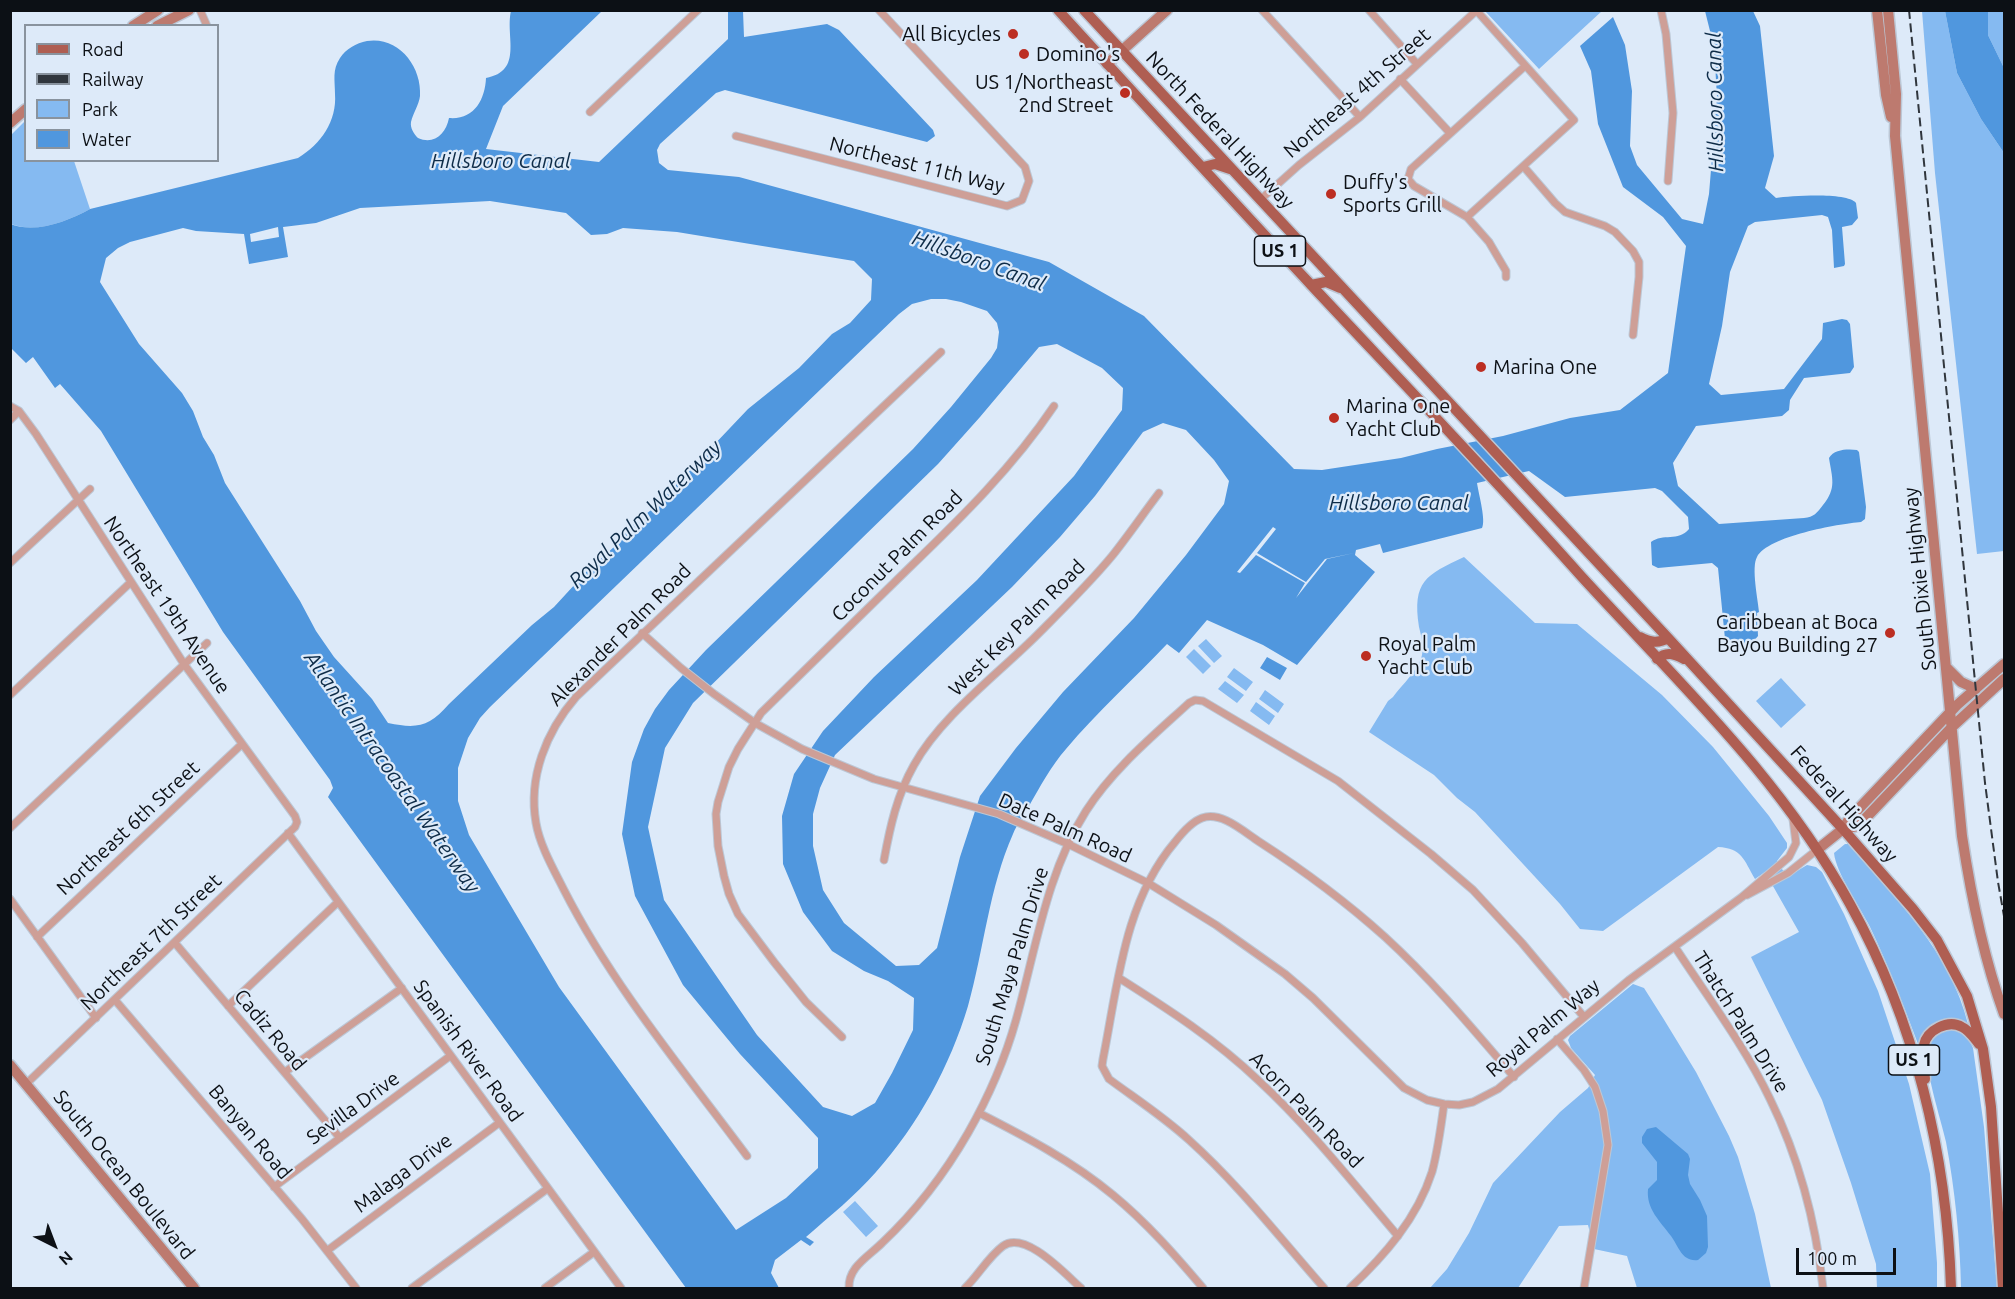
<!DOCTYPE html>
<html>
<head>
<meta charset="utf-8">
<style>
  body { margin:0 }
  #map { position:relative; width:2015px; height:1299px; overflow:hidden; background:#ddeaf9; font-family:Ubuntu,sans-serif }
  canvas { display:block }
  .frame { position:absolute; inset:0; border:12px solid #0c1015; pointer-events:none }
  .legend { position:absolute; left:24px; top:24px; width:195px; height:138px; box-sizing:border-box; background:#ddeaf9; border:2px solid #89939e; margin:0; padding:8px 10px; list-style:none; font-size:18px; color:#0c1015 }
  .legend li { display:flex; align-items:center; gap:12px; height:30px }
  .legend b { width:30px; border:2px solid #89939e }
  .north { position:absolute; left:24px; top:1215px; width:60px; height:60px; -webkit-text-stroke:4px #ddeaf9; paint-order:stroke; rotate:138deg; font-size:16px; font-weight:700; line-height:24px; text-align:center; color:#0c1015 }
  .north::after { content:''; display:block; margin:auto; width:21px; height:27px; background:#0c1015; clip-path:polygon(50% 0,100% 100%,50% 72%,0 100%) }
  .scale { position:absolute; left:1796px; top:1248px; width:100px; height:27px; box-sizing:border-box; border:3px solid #0c1015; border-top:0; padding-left:8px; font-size:18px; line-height:21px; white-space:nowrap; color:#0c1015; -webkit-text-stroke:4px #ddeaf9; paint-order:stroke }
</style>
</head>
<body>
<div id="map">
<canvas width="2015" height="1299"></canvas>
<div class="frame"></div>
<ul class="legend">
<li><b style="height:8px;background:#af5e52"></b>Road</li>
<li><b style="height:8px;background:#30363d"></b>Railway</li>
<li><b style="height:16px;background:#85baf1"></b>Park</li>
<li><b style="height:16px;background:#5097de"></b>Water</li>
</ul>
<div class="north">N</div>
<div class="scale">100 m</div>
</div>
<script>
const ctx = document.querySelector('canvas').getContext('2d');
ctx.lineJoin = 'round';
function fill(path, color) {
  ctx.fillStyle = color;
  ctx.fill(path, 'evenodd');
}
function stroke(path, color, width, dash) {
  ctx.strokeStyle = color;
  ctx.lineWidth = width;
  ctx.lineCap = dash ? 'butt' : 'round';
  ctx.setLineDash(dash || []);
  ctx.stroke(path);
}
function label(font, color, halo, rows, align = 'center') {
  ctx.font = font + ' Ubuntu,sans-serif';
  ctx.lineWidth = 4.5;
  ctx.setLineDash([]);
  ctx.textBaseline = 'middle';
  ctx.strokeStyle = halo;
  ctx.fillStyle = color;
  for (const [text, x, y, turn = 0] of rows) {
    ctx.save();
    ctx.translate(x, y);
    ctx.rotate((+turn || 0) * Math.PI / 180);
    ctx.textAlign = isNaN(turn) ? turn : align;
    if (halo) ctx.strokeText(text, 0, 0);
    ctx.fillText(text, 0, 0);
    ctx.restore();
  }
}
fill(new Path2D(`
  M1485,11H1602L1539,69Z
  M1922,11H1945L1957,73L1981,119L2004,153V551L1977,554L1935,173Z
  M1988,11H2004V68L1988,35Z
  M25,121L26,160L74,161L90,209C68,221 36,234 11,224V135Z
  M1464,557L1535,623L1577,624L1662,695L1713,747L1769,816L1787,843V848L1777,861L1787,877L1807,865L1816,867L1822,872L1844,914L1878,991L1909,1084L1930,1174L1937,1263V1288H1877L1876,1264L1851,1183L1822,1100L1751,957L1799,932L1765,872L1755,879C1744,860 1742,848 1718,847L1603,931L1580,929L1560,904L1475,812L1457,798L1434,775L1369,732L1388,701L1393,697C1402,685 1419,669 1422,655C1424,646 1421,635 1419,627C1412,581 1426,575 1464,557Z
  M1206,639L1222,656L1214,663L1198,646Z
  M1194,649L1211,666L1203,674L1186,657Z
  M1234,668L1253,682L1246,691L1227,677Z
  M1781,678L1806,705L1781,728L1756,701Z
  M1225,681L1244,695L1237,703L1218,689Z
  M1265,690L1284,704L1278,713L1259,699Z
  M1256,702L1275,716L1269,725L1250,711Z
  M1845,844H1848C1896,899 1950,951 1968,1024C1940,1018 1933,1020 1918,1044C1903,1004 1888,965 1870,927C1860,907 1836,873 1834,853Z
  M1633,984L1644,988L1663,1018L1696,1072L1729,1136L1738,1157L1755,1214L1771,1288H1637L1627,1256L1594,1249L1588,1225L1559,1226L1518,1288H1430L1447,1269L1469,1233L1493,1183L1560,1112L1588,1088L1595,1075L1571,1048L1568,1040L1570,1036Z
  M1949,1027C1961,1031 1968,1036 1973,1048L1984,1127L1997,1288H1961C1960,1240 1955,1190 1946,1142C1941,1119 1922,1063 1928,1043C1930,1034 1941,1031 1949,1027Z
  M855,1201L878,1226L866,1237L843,1212Z`), '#85baf1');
fill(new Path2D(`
  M511,11H602L503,106L486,149L599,162L728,39V11H743L744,37L827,24L839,30L933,130L935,136L927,142L725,90L716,93L660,144L657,150L659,163L668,170L739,177L1049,262L1144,316L1294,469L1322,470L1401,458L1437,449L1503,436L1570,418L1620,410L1668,373L1686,246L1663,217L1623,187L1598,124L1591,71L1580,46L1613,17L1625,45L1632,91L1630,146L1637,165L1682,219L1703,224L1709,194L1717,97L1714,47L1705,11H1753L1760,26L1774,156L1765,188L1776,198C1792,196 1847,192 1856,203L1858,218L1852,225L1842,227L1845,264L1844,266L1834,268L1832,230L1828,217L1822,215L1755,222L1748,226L1730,272L1722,326L1709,384L1721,395L1784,389L1822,339L1823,323L1842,319L1847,320L1850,324L1854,367L1850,373L1804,378L1790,400L1789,410L1782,416L1696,426L1673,463L1678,486L1719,524L1804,518C1814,517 1817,513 1823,505C1837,488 1832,478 1829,458C1834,449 1848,449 1857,450L1859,452L1866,507L1865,519L1861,522C1838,524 1768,536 1757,557C1751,567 1758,600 1759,612L1757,613L1758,636L1752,643L1732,645L1725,639L1718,568L1712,563L1658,568L1652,565L1651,542C1663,533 1678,542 1689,529L1688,517L1662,491L1655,488L1565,497L1529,471L1477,483C1479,496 1486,520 1482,528L1383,553L1380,544L1356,550L1355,555L1375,572L1297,665L1263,645L1207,620L1179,653L1167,644C1134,679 1097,712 1066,749C1051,766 1040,787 1029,806C1024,815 1017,824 1013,834C989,888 984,949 968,1006C950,1066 918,1125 876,1172C855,1196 830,1216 806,1237L814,1242L810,1246L801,1240L775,1260L771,1273L779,1288H686L328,797L333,788L330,780L223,632L101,431L60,384L55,388L33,357L26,363L11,348L10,224C36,234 68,221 90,209L298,158C321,144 337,121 335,94C335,80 332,70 340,58C346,49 356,43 367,41C398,36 422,66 420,96C419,105 413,113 411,122C410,128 414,134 418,138C434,145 446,134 449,118C474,120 485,100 486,78C524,71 505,36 511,11ZM490,201L566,213L591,235L607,234L623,228L677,232L854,261L872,279L871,300L850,323L832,334L799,368L748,409L655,507L633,524L614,547L588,570L554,607L532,625L449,704C429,727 417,729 388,723L372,699L334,657L316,631L300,601L225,483L214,455L203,437L193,411L182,393L139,344L100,282L106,258L118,248L130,242L183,228L196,231L244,234L249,264L288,257L283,227L316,223L360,208ZM278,227L279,237L251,242L250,234ZM931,299H946L961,302L987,311L997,323L999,332L997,348L991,358L951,407L913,449L706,650L669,690L655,709L644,729L632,762L622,834L635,896L683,985L740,1054L818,1138V1168L786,1198L736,1230L559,987L469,835L458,801V768L468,738L480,718L490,707L899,314L912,304ZM1057,344L1102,368L1123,388L1122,410L1074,476L977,580L874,677L823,731L794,774L782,816L783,864L803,912L832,951L864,971L888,981L914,998L913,1030L892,1073L875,1103L852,1116L823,1107L757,1035L664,900L648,827L665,748L693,703L938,464L980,417L1039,347ZM1163,423L1186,430L1214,460L1229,481L1224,504L1186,555L1134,618L1063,692L1016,748L980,796L960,857L937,948L919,965L896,966L844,923L823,890L813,846V814L820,788L835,755L1012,587L1060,537L1095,496L1143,432Z
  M1945,11H1988V35L2004,68V153L1981,119L1957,73Z
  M1267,657L1287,668L1280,680L1260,668Z
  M1656,1127L1688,1154L1690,1159L1688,1175L1690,1184L1700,1200L1707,1216L1708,1247L1706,1253L1698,1260C1682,1262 1679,1247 1671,1236C1660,1221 1646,1209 1648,1189L1657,1180V1162L1642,1143V1137L1647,1129Z`), '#5097de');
fill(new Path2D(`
  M1273,527L1276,529L1257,553L1306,582L1325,559L1354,553L1327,559L1296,598L1305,583L1256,555L1240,573L1237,572Z`), '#ddeaf9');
const street = new Path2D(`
  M200,10L207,26
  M1262,10L1360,117
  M1369,10L1417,64
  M1661,10L1666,34L1673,113L1668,181
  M1400,79L1450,133
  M590,112L698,10
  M736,136L1007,206L1022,200L1029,181L1025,167L879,10
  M1524,167L1555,203L1565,212L1605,226L1615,232L1633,251L1639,262V277L1633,335
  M1260,200L1299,165L1360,117L1476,11
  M1467,217L1574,120L1476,10
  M1506,277V271L1489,242L1467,217L1414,186L1408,179L1411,169L1525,66
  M10,406L19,411L36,434L184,664L295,816L297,822L295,827L26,1084
  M10,420L19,411
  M10,563L90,489
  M642,633L681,668L714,694L755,723L802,749L874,779L999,814L1068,844L1148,883L1216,925L1285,974L1313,998L1404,1088L1427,1100L1444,1104L1459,1105L1473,1102L1498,1089L1629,980L1742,897L1789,857L1796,843L1793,819
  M10,695L131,582
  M10,828L207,643
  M288,833L621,1288
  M884,860C890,827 897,795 914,765C940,718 994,677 1033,639C1060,612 1088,585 1112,556C1128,536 1143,514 1159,493
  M1747,895L1788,873L1818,849
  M10,899L96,1018
  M37,937L242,744
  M175,943L340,1138
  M1675,947C1707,996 1744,1045 1770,1099C1799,1158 1816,1224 1823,1288
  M1119,978C1168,1009 1216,1040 1258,1080C1309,1127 1353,1183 1398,1236
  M115,1000L302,1219L356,1288
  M228,1006L338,902
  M842,1037L806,1002L774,962L738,914L729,894L724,876L718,846L716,814L718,802L729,767L738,749L761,713C810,665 859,617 908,569C961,518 1013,467 1054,406
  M1557,1039L1584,1070L1595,1087L1603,1111L1608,1145L1584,1288
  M285,1072L402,988
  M979,1113C1026,1137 1072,1161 1113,1195C1147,1223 1175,1255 1203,1288
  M747,1156C683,1070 613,986 564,890C554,870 540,846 536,823C528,777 546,732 576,697L941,352
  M274,1187L450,1056
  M328,1250L499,1123
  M412,1288L547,1189
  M545,1288L594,1252
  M849,1288C848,1267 868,1257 882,1243C916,1211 945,1173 968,1133C988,1098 1005,1059 1016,1020C1036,949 1046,874 1086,811C1113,769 1153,736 1189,703L1195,700L1203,701L1338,781L1431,854L1473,890L1522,943L1584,1017
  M965,1288C978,1276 988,1257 1003,1246C1025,1230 1065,1274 1081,1288
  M1324,1288C1280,1238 1239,1185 1189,1140C1164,1117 1136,1099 1109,1079L1102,1066L1103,1059C1118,984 1124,902 1175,842C1182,833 1191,822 1202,818C1221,811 1243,831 1258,841C1303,870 1345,901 1385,937C1432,980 1473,1029 1514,1077
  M1350,1288C1384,1256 1417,1219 1432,1172C1438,1150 1441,1127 1444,1104`);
const secondary = new Path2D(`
  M1877,10L1886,95L1891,117
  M1888,10L1896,94L1895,136L1962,836C1971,896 1983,956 2004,1014
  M133,26L158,10
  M157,26L189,10
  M1107,64L1167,10
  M10,123L26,109
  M1947,668L1961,682L1976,689
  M1843,829L1857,826L1862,822L1953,726L2004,679
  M1818,849L1843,829L1849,819L1957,705L2004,664
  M10,1065L194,1288`);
const primary = new Path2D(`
  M1058,10C1143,103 1228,196 1314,288C1403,383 1494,478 1581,576C1677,681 1781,778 1850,904C1915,1021 1947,1155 1951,1288
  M1084,10L1668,638L1843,829L1913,909L1937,940L1967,996L1983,1049L1991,1107L2003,1288
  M1203,167L1215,164L1230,169
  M1311,285L1326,282L1340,288
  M1640,637C1650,642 1658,644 1668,638
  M1657,659C1667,651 1674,654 1684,659
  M1925,1079C1924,1068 1921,1056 1924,1045C1927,1030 1948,1019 1962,1027C1969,1030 1974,1038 1979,1044`);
stroke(street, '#bcc7d5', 9);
stroke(secondary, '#bcc7d5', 13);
stroke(primary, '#bcc7d5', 13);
stroke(street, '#ce9f97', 7);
stroke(secondary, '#bd7a6f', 10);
stroke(primary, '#af5e52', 10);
stroke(new Path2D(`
  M1909,10L1985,783L1998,882L2004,916`), '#30363d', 2, [9, 4.5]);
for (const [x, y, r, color] of [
  [1013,34,6,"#bc2e22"],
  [1024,54,6,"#bc2e22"],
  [1125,93,6,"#bc2e22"],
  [1331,194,6,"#bc2e22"],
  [1481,367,6,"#bc2e22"],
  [1334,418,6,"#bc2e22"],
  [1890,633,6,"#bc2e22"],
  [1366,656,6,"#bc2e22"]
]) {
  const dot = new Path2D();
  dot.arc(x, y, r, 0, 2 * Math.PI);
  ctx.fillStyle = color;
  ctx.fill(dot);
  stroke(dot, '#ddeaf9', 2);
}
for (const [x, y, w] of [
  [1280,251,51],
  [1914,1060,51]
]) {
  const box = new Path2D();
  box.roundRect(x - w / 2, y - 15, w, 30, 4.5);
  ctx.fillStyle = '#ddeaf9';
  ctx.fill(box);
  stroke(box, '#0c1015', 1.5);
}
label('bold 18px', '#0c1015', null, [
  ["US 1",1280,251],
  ["US 1",1914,1060]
]);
label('20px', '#0c1015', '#ddeaf9', [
  ["All Bicycles",1001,34,"right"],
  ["Domino's",1036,54],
  ["US 1/Northeast",1113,82,"right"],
  ["2nd Street",1113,105,"right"],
  ["Duffy's",1343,182],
  ["Sports Grill",1343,205],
  ["Marina One",1493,367],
  ["Marina One",1346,406],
  ["Yacht Club",1346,429],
  ["Caribbean at Boca",1878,622,"right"],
  ["Bayou Building 27",1878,645,"right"],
  ["Royal Palm",1378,644],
  ["Yacht Club",1378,667]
], 'left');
label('20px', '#0c1015', '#ddeaf9', [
  ["Northeast 4th Street",1357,93,-41],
  ["North Federal Highway",1220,130,47],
  ["Northeast 11th Way",917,165,14],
  ["Coconut Palm Road",897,556,-45],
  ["South Dixie Highway",1920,579,-96],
  ["Northeast 19th Avenue",167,605,56],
  ["West Key Palm Road",1017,628,-45],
  ["Alexander Palm Road",620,635,-45],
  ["Federal Highway",1844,804,48],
  ["Northeast 6th Street",128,828,-43],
  ["Date Palm Road",1065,828,24],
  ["Northeast 7th Street",151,942,-44],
  ["South Maya Palm Drive",1012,966,-73],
  ["Thatch Palm Drive",1741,1022,58],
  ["Royal Palm Way",1543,1028,-40],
  ["Cadiz Road",270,1030,50],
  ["Spanish River Road",468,1051,54],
  ["Sevilla Drive",353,1108,-36],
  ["Acorn Palm Road",1306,1110,46],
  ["Banyan Road",250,1132,50],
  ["Malaga Drive",403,1173,-37],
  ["South Ocean Boulevard",124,1175,51]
]);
label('italic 21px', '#0e2c48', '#ddeaf9', [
  ["Hillsboro Canal",1715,102,-91],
  ["Hillsboro Canal",501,161],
  ["Hillsboro Canal",979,261,20],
  ["Hillsboro Canal",1399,503],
  ["Royal Palm Waterway",645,514,-44],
  ["Atlantic Intracoastal Waterway",392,772,55]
]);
</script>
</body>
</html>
